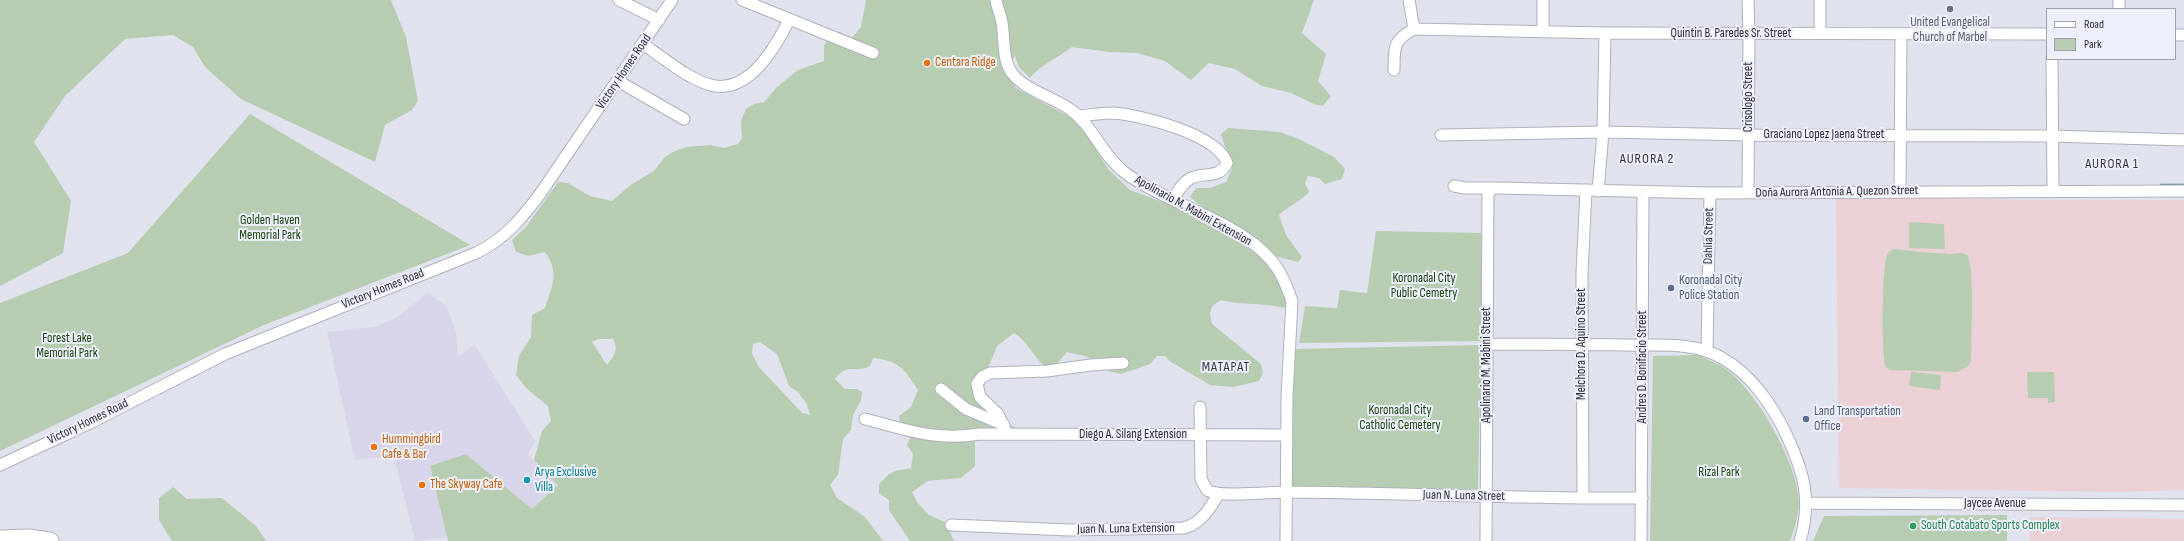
<!DOCTYPE html>
<html>
<head>
<meta charset="utf-8">
<style>
  body { margin:0 }
  #map { position:relative; width:2184px; height:541px; overflow:hidden; background:#e0e2ed; font-family:"Sofia Sans Condensed",sans-serif }
  canvas { display:block }
  .legend { position:absolute; left:2046px; top:8px; width:130px; height:52px; box-sizing:border-box; background:#edeffb; border:1px solid #a1a3ac; margin:0; padding:5px 7px; list-style:none; font-size:12px; color:#303135 }
  .legend li { display:flex; align-items:center; gap:8px; height:20px }
  .legend b { width:20px; border:1px solid #a1a3ac }
</style>
</head>
<body>
<div id="map">
<canvas width="2184" height="541"></canvas>
<ul class="legend">
<li><b style="height:5px;background:#fff"></b>Road</li>
<li><b style="height:11px;background:#b7cdb1"></b>Park</li>
</ul>
</div>
<script>
const ctx = document.querySelector('canvas').getContext('2d');
ctx.lineJoin = 'round';
function fill(path, color) {
  ctx.fillStyle = color;
  ctx.fill(path, 'evenodd');
}
function stroke(path, color, width, dash) {
  ctx.strokeStyle = color;
  ctx.lineWidth = width;
  ctx.lineCap = dash ? 'butt' : 'round';
  ctx.setLineDash(dash || []);
  ctx.stroke(path);
}
function label(font, color, halo, rows, align = 'center') {
  ctx.font = font + ' "Sofia Sans Condensed",sans-serif';
  ctx.lineWidth = 4;
  ctx.setLineDash([]);
  ctx.textBaseline = 'middle';
  ctx.strokeStyle = halo;
  ctx.fillStyle = color;
  for (const [text, x, y, turn = 0] of rows) {
    ctx.save();
    ctx.translate(x, y);
    ctx.rotate((+turn || 0) * Math.PI / 180);
    ctx.textAlign = isNaN(turn) ? turn : align;
    if (halo) ctx.strokeText(text, 0, 0);
    ctx.fillText(text, 0, 0);
    ctx.restore();
  }
}
fill(new Path2D(`
  M428,293L447,307L456,332L458,357L474,344L535,441L528,454L558,485L532,509L466,454L430,466L447,537L415,541L394,456L355,460L327,332L375,327L394,319Z`), '#d8d5eb');
fill(new Path2D(`
  M1927,197L2016,200H2184V490L2118,492L1839,488L1836,198Z
  M2030,517L2184,519V541H2030Z`), '#ebd1d6');
fill(new Path2D(`
  M0,0H391L406,37L418,101L412,110L385,125L375,162L241,99L205,67L193,47L173,35L125,39L65,96L34,142L71,201L63,253L0,286Z
  M866,0H1314L1302,33L1326,54L1318,81L1331,96L1323,106L1314,104L1291,93L1262,86L1235,69L1209,63L1191,80L1165,61L1137,53L1110,52L1072,47C1059,57 1039,66 1030,78L1019,67L1015,56L1006,71L1016,88L1079,122L1108,169L1130,190L1179,208L1213,228L1223,223C1212,210 1202,208 1190,197L1196,188H1210L1226,182L1232,169L1221,134L1228,128L1280,132L1301,140L1334,157L1345,169L1342,179L1325,184L1319,178L1308,176L1305,183L1309,192C1300,202 1288,206 1279,215L1286,235L1302,257L1298,262L1275,256L1268,263L1284,290L1289,304L1284,308C1263,302 1242,306 1221,300L1212,306L1210,314L1212,324L1261,364L1263,373L1259,381L1233,387L1210,385L1171,362L1165,356H1157L1150,364L1121,374L1108,371L1088,357L1067,352L1055,366L1047,368C1034,359 1029,342 1014,333L997,346L986,373L984,387L990,410L1028,437L975,439V466L961,478L928,481L912,492L917,502L929,515L945,522L954,541H910L889,510V500L879,493V484L889,474L895,471L911,468L913,454L907,445L911,436L901,426L899,416L911,407L918,390C904,368 899,361 873,358L870,366C855,374 848,362 835,379L845,389H857L862,392L861,400L853,415L851,430L843,439L838,475L830,485L837,498L865,517L883,541H448L430,466L466,454L532,509L558,485L534,460L542,431L551,421L548,406L527,389L516,375L519,356L531,337L532,315L545,308C552,286 560,273 545,252L528,256L516,252L512,240L526,227L558,182L568,183L590,196L612,201L632,184L654,171L665,157L673,152L686,147L710,145L724,148L738,144L742,138L741,121L746,109L754,104L764,102L777,87L798,70L824,61V46L831,32H840L851,39L861,27ZM598,339H613C619,350 614,356 607,365L592,342ZM760,342L777,354L789,386L798,392L807,404L810,415L802,413L759,367L752,354L753,344Z
  M250,114L470,245L264,325L0,451V303L128,253Z
  M1909,222L1944,224L1945,249L1909,248Z
  M1376,231L1481,233V341L1299,343L1305,306L1337,308L1340,290L1367,293Z
  M1894,249C1912,251 1930,253 1949,254C1954,254 1962,251 1967,255C1975,262 1971,346 1971,361L1968,366L1958,372L1890,370L1886,367C1881,354 1882,268 1887,255C1889,252 1891,250 1894,249Z
  M1481,345L1478,489L1290,490L1293,349Z
  M1699,355C1709,361 1723,365 1731,373C1760,398 1800,467 1799,506C1798,517 1794,530 1790,541H1650L1653,356Z
  M1911,372L1941,375L1940,390L1909,386Z
  M2027,372H2054L2055,402L2048,403V398H2028Z
  M173,487L187,499L222,498L256,526L266,541H172L159,520V498Z
  M2007,515V541H1813L1824,516Z`), '#b7cdb1');
stroke(new Path2D(`
  M2161,185H2184`), '#55929d', 2.5);
const minor = new Path2D(`
  M619,0L659,20
  M742,0L873,53
  M996,0C997,8 1001,15 1002,23C1005,39 1002,60 1012,73C1023,89 1055,98 1071,110C1093,126 1102,155 1124,172C1166,204 1249,224 1277,268C1284,278 1288,290 1292,301L1287,396L1286,541
  M1409,0L1414,29
  M1748,0L1749,34L1748,193
  M2119,9V0
  M1543,32V0
  M1820,33V0
  M2175,35H2184
  M643,44C662,57 693,83 715,86C751,91 776,46 789,20
  M2052,59L2053,192
  M1394,70C1394,48 1393,40 1414,29L1605,33L2047,34
  M618,81L684,119
  M1079,116C1090,115 1101,113 1113,113C1141,115 1217,134 1227,163C1220,179 1204,172 1191,178C1182,183 1178,191 1174,200
  M1441,135L1603,132L1749,135L2052,136L2184,140
  M1454,186L1465,188H1498L1710,193L2184,191
  M1598,191L1603,132L1605,33
  M1900,191L1901,35
  M1488,344C1533,344 1578,344 1624,345C1655,346 1694,341 1722,358C1751,374 1773,406 1787,436C1804,473 1812,501 1800,541
  M1707,351L1710,193
  M941,389L966,409L1004,425
  M1200,407L1201,479L1207,490C1219,498 1269,492 1287,492C1405,493 1523,499 1642,498
  M865,419C908,430 935,441 980,434L1287,435
  M1007,434L998,414L980,397L977,384L982,377L990,373L1047,371L1091,365L1123,363
  M0,465L90,423L225,354L476,253C505,239 522,218 540,194L672,0
  M1583,498L1582,273L1586,190
  M1807,503L2184,505
  M951,525L1069,530L1183,528C1199,525 1211,508 1218,494
  M1486,541L1488,195L1491,189
  M1641,541L1643,192`);
const highway = new Path2D(`
  M0,539L28,538L50,541`);
stroke(minor, '#afb1bc', 13);
stroke(highway, '#afb1bc', 19);
stroke(minor, '#fff', 11);
stroke(highway, '#fff', 17);
for (const [x, y, r, color] of [
  [1950,9,4,"#6b7280"],
  [927,63,4,"#e8710a"],
  [1671,288,4,"#5c6f8a"],
  [1806,419,4,"#5c6f8a"],
  [374,447,4,"#e8710a"],
  [527,480,4,"#0f9aa8"],
  [422,485,4,"#e8710a"],
  [1913,526,4,"#2e9e5b"]
]) {
  const dot = new Path2D();
  dot.arc(x, y, r, 0, 2 * Math.PI);
  ctx.fillStyle = color;
  ctx.fill(dot);
  stroke(dot, '#edeffb', 1.5);
}
label('13px', '#5b616d', '#edeffb', [
  ["United Evangelical",1950,23],
  ["Church of Marbel",1950,38]
]);
label('13px', '#303135', '#edeffb', [
  ["Quintin B. Paredes Sr. Street",1731,34],
  ["Victory Homes Road",624,72,-56],
  ["Crisologo Street",1749,97,-90],
  ["Graciano Lopez Jaena Street",1824,135],
  ["Doña Aurora Antonia A. Quezon Street",1837,192,-1],
  ["Apolinario M. Mabini Extension",1193,211,29],
  ["Dahlia Street",1709,236,-89],
  ["Victory Homes Road",383,289,-22],
  ["Melchora D. Aquino Street",1582,344,-90],
  ["Apolinario M. Mabini Street",1487,365,-90],
  ["Andres D. Bonifacio Street",1643,367,-90],
  ["Victory Homes Road",88,422,-26],
  ["Diego A. Silang Extension",1133,435],
  ["Juan N. Luna Street",1464,496,1],
  ["Jaycee Avenue",1995,504],
  ["Juan N. Luna Extension",1126,529,-1]
]);
label('13px', '#c56008', '#edeffb', [
  ["Centara Ridge",935,63],
  ["Hummingbird",382,440],
  ["Cafe & Bar",382,455],
  ["The Skyway Cafe",430,485]
], 'left');
label('13px', '#1c450d', '#edeffb', [
  ["Golden Haven",270,221],
  ["Memorial Park",270,236],
  ["Koronadal City",1424,279],
  ["Public Cemetry",1424,294],
  ["Forest Lake",67,339],
  ["Memorial Park",67,354],
  ["Koronadal City",1400,411],
  ["Catholic Cemetery",1400,426],
  ["Rizal Park",1719,473]
]);
label('13px', '#4e5e75', '#edeffb', [
  ["Koronadal City",1679,281],
  ["Police Station",1679,296],
  ["Land Transportation",1814,412],
  ["Office",1814,427]
], 'left');
label('13px', '#0d838f', '#edeffb', [
  ["Arya Exclusive",535,473],
  ["Villa",535,488]
], 'left');
label('13px', '#27864d', '#edeffb', [
  ["South Cotabato Sports Complex",1921,526]
], 'left');
ctx.letterSpacing = '1px';
label('14px', '#373841', '#edeffb', [
  ["AURORA 2",1647,159],
  ["AURORA 1",2112,164],
  ["MATAPAT",1226,367]
]);
ctx.letterSpacing = '0px';
</script>
</body>
</html>
